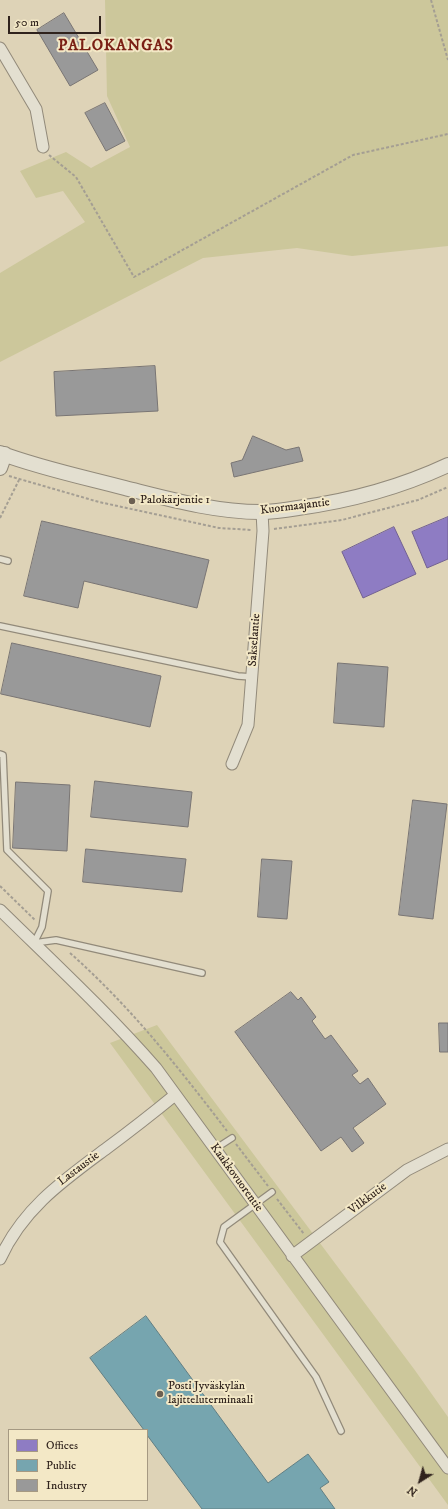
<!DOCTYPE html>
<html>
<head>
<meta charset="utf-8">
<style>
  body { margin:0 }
  #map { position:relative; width:448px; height:1509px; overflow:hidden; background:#ded3b7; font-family:"IM FELL DW Pica",serif }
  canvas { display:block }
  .legend { position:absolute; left:8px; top:1429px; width:140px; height:72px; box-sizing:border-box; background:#f3e8c6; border:1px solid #a59982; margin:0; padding:5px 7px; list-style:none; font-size:12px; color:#2f221c }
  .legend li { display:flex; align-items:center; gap:8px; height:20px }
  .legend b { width:20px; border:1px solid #a59982 }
  .north { position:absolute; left:400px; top:1461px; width:40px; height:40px; -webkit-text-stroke:3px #f3e8c6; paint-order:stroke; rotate:217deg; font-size:11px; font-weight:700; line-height:16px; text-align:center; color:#2f221c }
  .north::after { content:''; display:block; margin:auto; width:14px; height:18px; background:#2f221c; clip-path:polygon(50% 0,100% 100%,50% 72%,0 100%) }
  .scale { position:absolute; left:8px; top:16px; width:93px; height:18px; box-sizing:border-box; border:2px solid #2f221c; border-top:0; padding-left:5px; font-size:12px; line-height:14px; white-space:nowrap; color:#2f221c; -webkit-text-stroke:3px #f3e8c6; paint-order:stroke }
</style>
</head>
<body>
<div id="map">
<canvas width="448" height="1509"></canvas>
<ul class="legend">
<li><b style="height:11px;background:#8e7cc3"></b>Offices</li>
<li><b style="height:11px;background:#76a5af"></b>Public</li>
<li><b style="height:11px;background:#999"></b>Industry</li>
</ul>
<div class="north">N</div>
<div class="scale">50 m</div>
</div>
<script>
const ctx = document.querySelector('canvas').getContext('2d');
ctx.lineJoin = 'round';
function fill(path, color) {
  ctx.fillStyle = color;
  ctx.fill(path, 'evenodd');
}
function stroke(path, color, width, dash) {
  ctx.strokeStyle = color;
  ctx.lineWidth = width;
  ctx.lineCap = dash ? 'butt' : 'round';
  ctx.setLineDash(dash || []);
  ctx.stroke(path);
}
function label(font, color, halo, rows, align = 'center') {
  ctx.font = font + ' "IM FELL DW Pica",serif';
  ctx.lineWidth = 4;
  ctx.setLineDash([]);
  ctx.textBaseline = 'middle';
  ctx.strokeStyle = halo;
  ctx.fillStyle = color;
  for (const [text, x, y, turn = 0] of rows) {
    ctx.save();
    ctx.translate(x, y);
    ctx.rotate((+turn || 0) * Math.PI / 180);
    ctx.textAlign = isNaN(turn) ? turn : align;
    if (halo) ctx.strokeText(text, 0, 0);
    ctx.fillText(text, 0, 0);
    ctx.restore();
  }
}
fill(new Path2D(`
  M105,0H448V246L352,256L297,248L203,258L0,362V273L85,222L63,191L36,198L20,171L66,152L91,168L130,147L107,96Z
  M157,1025L414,1369L448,1417V1505L110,1043Z`), '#ccc79b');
const offices = new Path2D(`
  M448,517V559L427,568L412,532Z
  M394,527L416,574L363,598L342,552Z`);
fill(offices, '#8e7cc3');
stroke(offices, '#726191', 1);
const public = new Path2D(`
  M146,1316L268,1483L308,1454L329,1482L320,1488L335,1509H202L147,1435V1430H144L90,1358Z`);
fill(public, '#76a5af');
stroke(public, '#617e83', 1);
const industry = new Path2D(`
  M64,13L98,70L70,86L37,30Z
  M105,103L125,141L106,151L85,113Z
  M155,366L158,411L56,416L54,372Z
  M253,436L286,450L299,447L303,461L234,477L231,463L242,460Z
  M42,521L209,560L197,608L84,581L78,608L24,596Z
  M12,643L161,676L150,727L1,694Z
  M338,663L388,667L384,727L334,723Z
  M95,781L192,792L188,827L91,817Z
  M16,782L70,785L67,851L13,848Z
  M413,800L447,804L433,919L399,915Z
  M86,849L186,859L182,892L83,882Z
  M262,859L292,861L287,919L258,917Z
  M291,992L298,1000L301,997L316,1017L312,1021L325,1039L331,1035L358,1071L352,1075L360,1084L368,1078L386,1104L353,1128L364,1143L352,1152L341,1137L321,1151L235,1032Z
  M439,1023H448V1052H440Z`);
fill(industry, '#999');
stroke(industry, '#797574', 1);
const service = new Path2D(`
  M0,559L8,561
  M0,626L238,676L252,677
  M0,754L3,755L7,850L48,891L42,927L34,943
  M34,943L56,940L202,973
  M215,1149L232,1138
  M272,1192L224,1227L220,1242L316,1377L341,1431`);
const minor = new Path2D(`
  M0,48L36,109L43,147
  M232,764L248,725L263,531L262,512
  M0,910C53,962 107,1012 156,1068L448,1468
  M292,1256L407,1170L448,1149
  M0,1259C23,1208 64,1180 107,1148C130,1131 153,1113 175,1095`);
const tertiary = new Path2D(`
  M0,453C40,468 83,477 125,488C169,499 215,512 261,512C273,512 286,510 298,508C349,501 401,487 448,465
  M0,468L5,454`);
stroke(service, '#928a7a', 8);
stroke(minor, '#928a7a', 13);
stroke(tertiary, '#928a7a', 16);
stroke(new Path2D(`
  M431,0L448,60
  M49,155L76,177L134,277L353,155L448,134
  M9,476L99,502L219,528L252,530
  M0,518L19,480
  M274,529L342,520L418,500L448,487
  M0,886L35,920
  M70,953C130,1006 179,1068 227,1131
  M236,1144L268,1186
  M277,1199L304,1234`), '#a49e93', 2, [3, 2]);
stroke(service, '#e3dfd0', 5.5);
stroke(minor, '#e3dfd0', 11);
stroke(tertiary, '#e3dfd0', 14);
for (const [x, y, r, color] of [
  [132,501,4,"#6c6052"],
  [160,1394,4,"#6c6052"]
]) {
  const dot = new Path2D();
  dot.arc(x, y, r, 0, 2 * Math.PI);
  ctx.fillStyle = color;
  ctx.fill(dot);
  stroke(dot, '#f3e8c6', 1.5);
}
label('12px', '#2f221c', '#f3e8c6', [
  ["Palokärjentie 1",140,501],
  ["Posti Jyväskylän",168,1387],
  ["lajitteluterminaali",168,1401]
], 'left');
label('12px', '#2f221c', '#f3e8c6', [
  ["Kuormaajantie",295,507,-7],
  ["Sakselantie",255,640,-86],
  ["Lastaustie",79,1169,-37],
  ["Kaakkovuorentie",236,1178,54],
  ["Vilkkutie",368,1199,-37]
]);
ctx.letterSpacing = '1px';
label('bold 16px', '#7a1f14', '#f3e8c6', [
  ["PALOKANGAS",116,47]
]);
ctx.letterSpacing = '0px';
</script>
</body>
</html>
